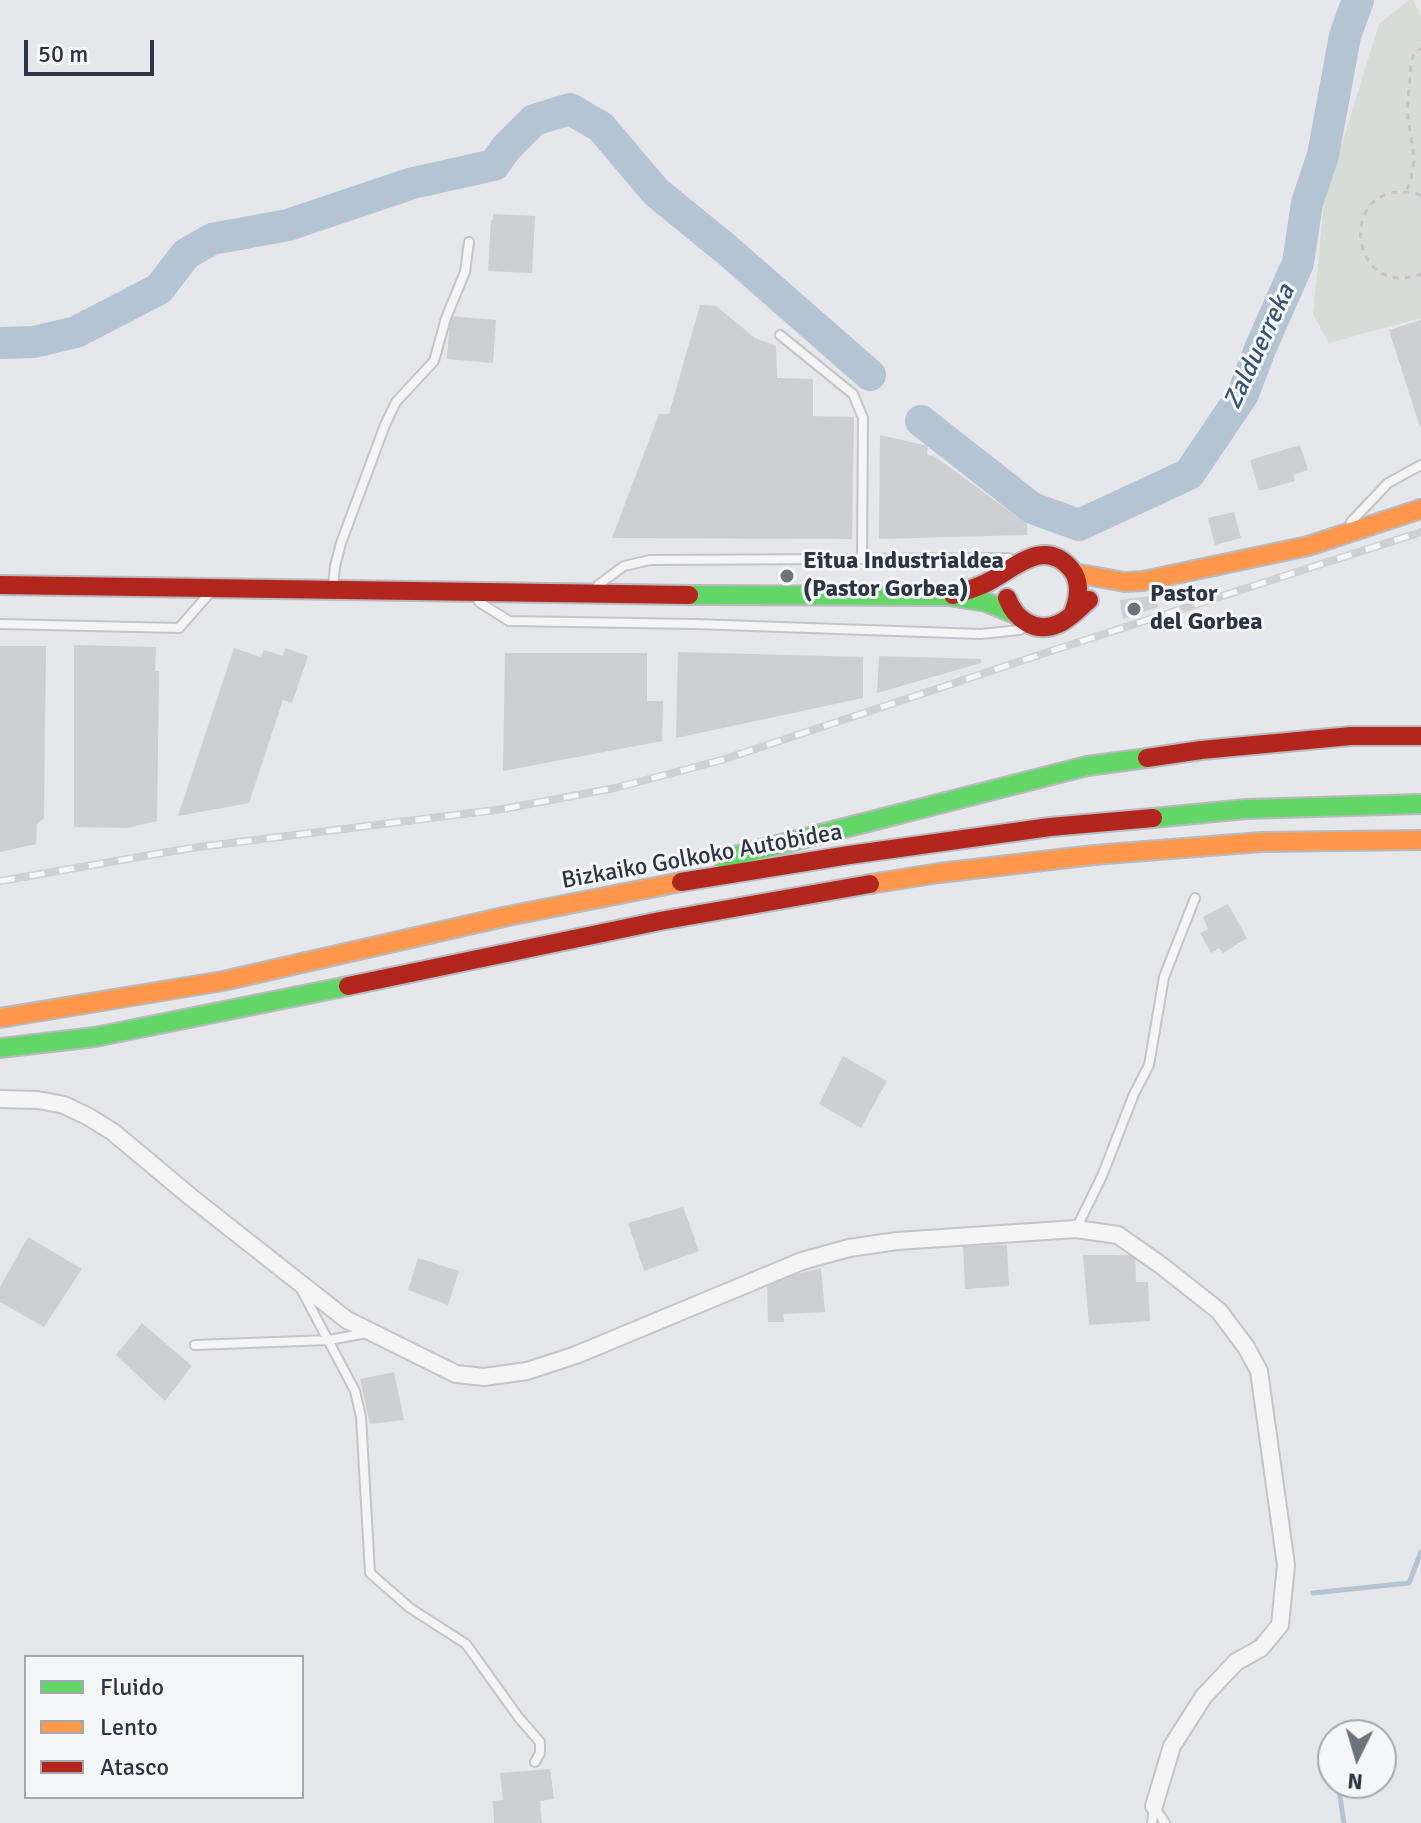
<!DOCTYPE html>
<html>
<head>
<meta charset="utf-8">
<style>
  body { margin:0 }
  #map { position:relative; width:1421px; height:1823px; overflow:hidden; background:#e5e7ea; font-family:Signika,sans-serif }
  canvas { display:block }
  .legend { position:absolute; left:24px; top:1655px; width:280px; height:144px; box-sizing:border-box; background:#f4f6f8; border:2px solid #a4a9b0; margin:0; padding:10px 14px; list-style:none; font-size:24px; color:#2c3543 }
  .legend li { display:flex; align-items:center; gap:16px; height:40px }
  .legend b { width:40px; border:2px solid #a4a9b0 }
  .north { position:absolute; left:1317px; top:1719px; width:80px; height:80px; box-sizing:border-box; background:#f4f6f8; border:2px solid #a4a9b0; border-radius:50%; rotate:185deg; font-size:22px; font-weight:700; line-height:32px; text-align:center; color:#2c3543 }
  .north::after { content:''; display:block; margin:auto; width:28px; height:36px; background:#6d737d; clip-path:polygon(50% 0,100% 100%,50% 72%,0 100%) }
  .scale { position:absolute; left:24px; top:40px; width:130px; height:36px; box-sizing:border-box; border:4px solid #2c3543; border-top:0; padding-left:10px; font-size:24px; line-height:28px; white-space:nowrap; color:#2c3543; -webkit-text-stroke:6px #f4f6f8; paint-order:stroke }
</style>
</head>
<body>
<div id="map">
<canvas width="1421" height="1823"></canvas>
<ul class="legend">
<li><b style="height:10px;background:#63d668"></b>Fluido</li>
<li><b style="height:10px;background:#ff974d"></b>Lento</li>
<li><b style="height:10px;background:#b3261e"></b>Atasco</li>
</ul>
<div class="north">N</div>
<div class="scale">50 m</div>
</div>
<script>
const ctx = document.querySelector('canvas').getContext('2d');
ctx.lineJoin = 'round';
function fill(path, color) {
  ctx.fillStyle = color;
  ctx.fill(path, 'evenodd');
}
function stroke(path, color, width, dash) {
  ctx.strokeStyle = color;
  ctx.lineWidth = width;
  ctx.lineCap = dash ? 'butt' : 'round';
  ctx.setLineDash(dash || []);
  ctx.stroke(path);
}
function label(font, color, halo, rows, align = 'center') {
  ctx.font = font + ' Signika,sans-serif';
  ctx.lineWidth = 6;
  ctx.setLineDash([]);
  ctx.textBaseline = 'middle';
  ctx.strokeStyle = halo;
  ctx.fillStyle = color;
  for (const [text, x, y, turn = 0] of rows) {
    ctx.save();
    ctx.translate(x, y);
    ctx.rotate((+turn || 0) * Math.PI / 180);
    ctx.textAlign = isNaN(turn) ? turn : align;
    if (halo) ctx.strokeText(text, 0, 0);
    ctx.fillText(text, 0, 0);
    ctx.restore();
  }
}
fill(new Path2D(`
  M1409,0H1413L1421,16V318L1329,343L1313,314L1324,202L1379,24Z`), '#d6ddd6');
stroke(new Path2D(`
  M1313,1593L1409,1583L1421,1552
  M1332,1736L1333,1746
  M1338,1783L1344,1823`), '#b5c4d3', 5);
stroke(new Path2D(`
  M0,343L34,342L76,332L159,289L186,254L212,239L288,225L413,183L494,165L506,148L534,120L570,109L601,127L656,192L726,249L870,375
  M921,421L1032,508L1079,525L1189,474L1243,394L1260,349L1298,263L1307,203L1323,155L1345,36L1358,0`), '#b5c4d3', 32);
fill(new Path2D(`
  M493,214L535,216L532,273L488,271L491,220H493Z
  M700,305L716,306L755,338L776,346L777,378L813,379V416L854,417L852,539L612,538L659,414H669Z
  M450,316L496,320L493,363L447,359Z
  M1421,320V427H1420L1389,330Z
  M880,435L928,446L927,455L934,456L1027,524V535L879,539Z
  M1300,445L1308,470L1293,475L1295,481L1259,491L1250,460Z
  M1234,512L1241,538L1215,545L1208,518Z
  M1156,595L1158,607L1123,619L1120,600Z
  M74,645L156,647L155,671H159L157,821L127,828L74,827Z
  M0,646H46L44,818L37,824L36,844L0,852Z
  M234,648L261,657L264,650L283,656L285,648L308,656L292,703L283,700L249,803L178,816Z
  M678,652L863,657V698L676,738Z
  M505,653H647V701H663L662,741L503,771Z
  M879,656L981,659V663L877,693Z
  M1228,904L1247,938L1223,953L1219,948L1211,953L1200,933L1208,929L1203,917Z
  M843,1056L887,1081L861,1128L819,1104Z
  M683,1207L699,1251L644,1271L628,1223Z
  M28,1237L82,1269L44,1327L0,1302V1287Z
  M1007,1245L1009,1286L965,1289L963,1246Z
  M1083,1255H1135L1136,1282H1148L1150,1321L1089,1325Z
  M418,1258L459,1271L448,1305L408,1290Z
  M821,1268L825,1312L783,1314L784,1322H768L767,1281Z
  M142,1323L192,1366L165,1401L116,1355Z
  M394,1372L404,1420L370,1424L360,1379Z
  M550,1769L554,1799L540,1801L542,1823H494L493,1801L503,1800L500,1773Z`), '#cdcfd2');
const lane = new Path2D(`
  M780,335L853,394L863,418L862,558
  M1351,522L1388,483L1421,465
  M598,585L624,566L650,560L1009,558
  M333,586L335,566L341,543L385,425L396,402L434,361L446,318L465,272L469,242
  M479,602L509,621L695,624L981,634L1020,630
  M0,624L179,628L208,595
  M1076,1229L1102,1176L1134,1094L1149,1065L1164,977L1195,898
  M302,1291L355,1391L361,1417L370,1573L410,1608L466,1644L519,1718L540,1742V1753L535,1762
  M195,1345L329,1340L367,1333
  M1154,1806L1165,1823
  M1152,1823L1154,1807`);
const street = new Path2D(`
  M0,1099L38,1100L64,1105L89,1117L113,1132L192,1198L347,1320L456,1374L484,1377L527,1371L576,1355L802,1261L849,1248L897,1241L1076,1229L1118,1235L1162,1266L1219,1311L1246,1347L1259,1371L1286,1565L1280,1625L1261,1648L1236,1662L1204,1696L1172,1746L1154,1806`);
const fast = new Path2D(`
  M689,595L949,596L986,602L1013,613
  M1153,818L1246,809L1421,804
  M723,859L1087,766L1147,758
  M0,1048L95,1037L348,986`);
const slow = new Path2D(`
  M1074,573L1125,582L1143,581L1308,546L1421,509
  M870,884L939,873L1094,855L1261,842L1421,840
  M0,1018L223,981L508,916L681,882`);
const jam = new Path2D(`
  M0,585L689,595
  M953,595C965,591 977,588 988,582C1015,568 1044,537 1071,569C1081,581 1079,596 1074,610
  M1007,598C1015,619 1035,634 1058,624C1070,619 1079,608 1089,600
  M1147,758L1201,750L1351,736H1421
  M681,882L849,855L1050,827L1153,818
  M348,986L660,921L870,884`);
stroke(lane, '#c3c5c8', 12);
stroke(street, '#c3c5c8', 20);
stroke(fast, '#b8babe', 22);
stroke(slow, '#b8babe', 22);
stroke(jam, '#b8babe', 22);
stroke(new Path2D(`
  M1407,190L1411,180L1414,159L1407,111L1411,65L1413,56L1421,48
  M1421,195C1336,171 1345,302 1421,274`), '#c4c5ca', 3, [6, 6]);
stroke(lane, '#f5f5f6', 8);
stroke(street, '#f5f5f6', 16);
stroke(fast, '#63d668', 18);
stroke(slow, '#ff974d', 18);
stroke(jam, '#b3261e', 18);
const rail = new Path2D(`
  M0,881L191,848L503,809L615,788L722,760L1048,652L1421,532`);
stroke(rail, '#ced0d2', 8);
stroke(rail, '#f4f6f8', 5, [15]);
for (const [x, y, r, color] of [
  [787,576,8,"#6d737d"],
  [1134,609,8,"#6d737d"]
]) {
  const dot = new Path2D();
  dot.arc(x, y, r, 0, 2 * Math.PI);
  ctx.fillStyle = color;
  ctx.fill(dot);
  stroke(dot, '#f4f6f8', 3);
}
label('bold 24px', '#2c3543', '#f4f6f8', [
  ["Eitua Industrialdea",803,562],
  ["(Pastor Gorbea)",803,590],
  ["Pastor",1150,595],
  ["del Gorbea",1150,623]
], 'left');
label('24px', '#2c3543', '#f4f6f8', [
  ["Bizkaiko Golkoko Autobidea",702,857,-10]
]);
label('italic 26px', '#385575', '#f4f6f8', [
  ["Zalduerreka",1260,347,-65]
]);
</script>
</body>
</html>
